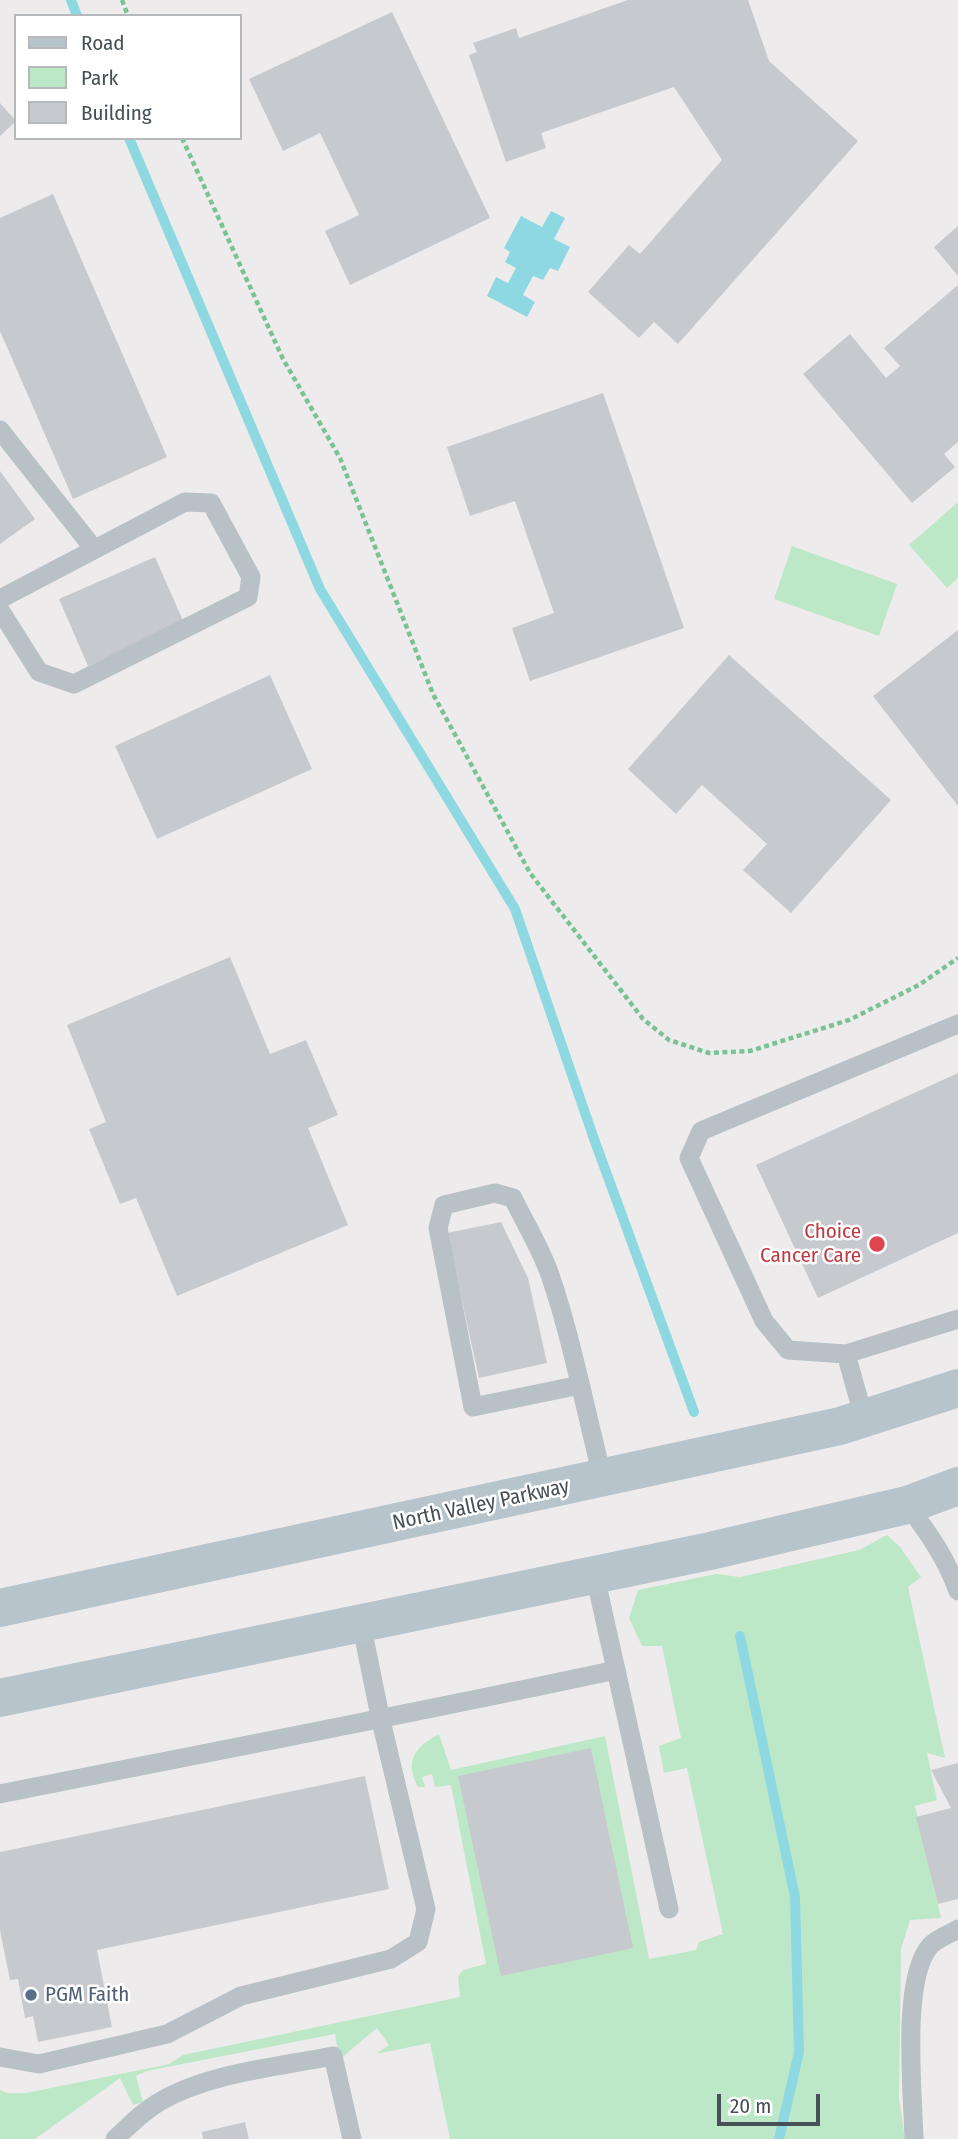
<!DOCTYPE html>
<html>
<head>
<meta charset="utf-8">
<style>
  body { margin:0 }
  #map { position:relative; width:958px; height:2139px; overflow:hidden; background:#eeebec; font-family:"Fira Sans Condensed",sans-serif }
  canvas { display:block }
  .legend { position:absolute; left:14px; top:14px; width:228px; height:126px; box-sizing:border-box; background:#fff; border:2px solid #b5b9bb; margin:0; padding:9px 12px; list-style:none; font-size:21px; color:#465056 }
  .legend li { display:flex; align-items:center; gap:14px; height:35px }
  .legend b { width:35px; border:2px solid #b5b9bb }
  .scale { position:absolute; left:717px; top:2094px; width:103px; height:32px; box-sizing:border-box; border:4px solid #465056; border-top:0; padding-left:9px; font-size:21px; line-height:24px; white-space:nowrap; color:#465056; -webkit-text-stroke:5px #fff; paint-order:stroke }
</style>
</head>
<body>
<div id="map">
<canvas width="958" height="2139"></canvas>
<ul class="legend">
<li><b style="height:9px;background:#b8c4cc"></b>Road</li>
<li><b style="height:19px;background:#bde8c8"></b>Park</li>
<li><b style="height:19px;background:#c6c9ce"></b>Building</li>
</ul>
<div class="scale">20 m</div>
</div>
<script>
const ctx = document.querySelector('canvas').getContext('2d');
ctx.lineJoin = 'round';
function fill(path, color) {
  ctx.fillStyle = color;
  ctx.fill(path, 'evenodd');
}
function stroke(path, color, width, dash) {
  ctx.strokeStyle = color;
  ctx.lineWidth = width;
  ctx.lineCap = dash ? 'butt' : 'round';
  ctx.setLineDash(dash || []);
  ctx.stroke(path);
}
function label(font, color, halo, rows, align = 'center') {
  ctx.font = font + ' "Fira Sans Condensed",sans-serif';
  ctx.lineWidth = 5;
  ctx.setLineDash([]);
  ctx.textBaseline = 'middle';
  ctx.strokeStyle = halo;
  ctx.fillStyle = color;
  for (const [text, x, y, turn = 0] of rows) {
    ctx.save();
    ctx.translate(x, y);
    ctx.rotate((+turn || 0) * Math.PI / 180);
    ctx.textAlign = isNaN(turn) ? turn : align;
    if (halo) ctx.strokeText(text, 0, 0);
    ctx.fillText(text, 0, 0);
    ctx.restore();
  }
}
fill(new Path2D(`
  M958,502V578L947,588L909,545Z
  M792,546L897,584L879,636L774,599Z
  M887,1535L900,1547L921,1577L908,1587L945,1758L927,1753L937,1800L915,1806L941,1918L910,1920L901,1949L899,2098L905,2139H450L430,2043L376,2054L389,2045L377,2028L339,2060L335,2034L147,2071L136,2076L143,2102L133,2105L120,2078L35,2139H0V2090L7,2093H26L150,2068L169,2064L183,2055L460,1997L458,1977L463,1970L486,1964L451,1785L435,1787L432,1774L422,1777L425,1787H418C404,1761 415,1747 439,1734L451,1770L605,1736L649,1959L696,1950L699,1942L723,1934L687,1768L664,1773L659,1746L681,1738L662,1646H642L629,1618L638,1590L716,1574L740,1577L859,1550Z`), '#bde8c8');
fill(new Path2D(`
  M551,211L565,218L554,239L570,247L558,271L550,268L543,280L533,276L523,295L535,302L527,317L487,296L496,277L508,283L516,268L505,262L510,252L504,248L521,216L542,227Z`), '#8ed9e1');
stroke(new Path2D(`
  M71,0L77,16
  M129,138L320,589L515,909L594,1139L694,1412
  M740,1636L795,1897L799,2052L779,2139`), '#8ed9e1', 10);
fill(new Path2D(`
  M628,0H748L769,61L858,141L678,344L654,322L639,338L588,292L629,245L640,254L722,160L674,87L541,133L546,148L506,162L469,55L477,52L473,43L516,28L519,38Z
  M392,12L490,218L350,285L325,231L359,215L320,133L283,151L249,79Z
  M0,103L16,121L0,136Z
  M53,194L167,457L73,499L0,331V218Z
  M958,226V276L934,247Z
  M958,285V442L944,454L955,467L912,503L803,374L850,334L886,378L900,366L884,348Z
  M603,393L684,628L530,681L512,628L554,613L515,501L470,516L447,447Z
  M0,471L35,519L0,544Z
  M155,557L184,623L88,666L59,599Z
  M958,630V806L873,696Z
  M729,655L891,800L791,913L743,870L767,844L702,785L676,814L628,769Z
  M270,675L312,769L157,839L115,746Z
  M230,957L270,1054L306,1040L338,1115L308,1128L348,1225L177,1296L136,1198L120,1204L89,1129L106,1122L67,1025Z
  M958,1073V1233L818,1298L756,1165Z
  M501,1222L528,1278L547,1363L479,1378L447,1233Z
  M591,1748L633,1948L501,1976L458,1776Z
  M958,1763V1899L938,1904L916,1817L951,1808L931,1770Z
  M365,1776L389,1889L97,1950L112,2027L38,2042L33,2016L25,2018L18,1979L10,1980L0,1930V1852Z
  M245,2122L249,2139H203L202,2132Z`), '#c6c9ce');
stroke(new Path2D(`
  M122,0L128,16
  M182,138L283,359L340,458L433,694L530,873L643,1019L669,1040L709,1053L750,1051L849,1020L919,985L958,958`), '#79c296', 4.5, [5, 3.5]);
stroke(new Path2D(`
  M0,430L94,549
  M0,599L185,502L211,503L251,577L248,597L74,684L39,672L0,610
  M846,1354L958,1319
  M580,1385L473,1407L438,1228L444,1205L495,1193L513,1198C525,1223 541,1249 550,1275C572,1339 586,1413 603,1479
  M864,1418L846,1354L788,1350L764,1321L689,1158L701,1131L958,1024
  M907,1505C928,1532 946,1558 958,1591
  M616,1670L669,1909
  M0,1794C205,1753 411,1714 616,1670L595,1576
  M0,2057L39,2064L167,2034L241,1996L391,1959L418,1942L426,1909L381,1721L361,1623
  M115,2139C129,2126 143,2111 161,2101C209,2073 278,2067 333,2056L352,2139
  M914,2139C913,2094 901,1979 930,1946C936,1939 950,1934 958,1929`), '#b8c1c6', 19);
stroke(new Path2D(`
  M0,1608L840,1426L958,1388
  M0,1698L710,1551L907,1505L958,1486`), '#b8c4cc', 38);
for (const [x, y, r, color] of [
  [877,1244,9,"#e0444e"],
  [31,1995,7,"#5c6f8a"]
]) {
  const dot = new Path2D();
  dot.arc(x, y, r, 0, 2 * Math.PI);
  ctx.fillStyle = color;
  ctx.fill(dot);
  stroke(dot, '#fff', 2.5);
}
label('21px', '#be3a42', '#fff', [
  ["Choice",861,1232],
  ["Cancer Care",861,1256]
], 'right');
label('21px', '#465056', '#fff', [
  ["North Valley Parkway",481,1505,-12]
]);
label('21px', '#4e5e75', '#fff', [
  ["PGM Faith",45,1995]
], 'left');
</script>
</body>
</html>
